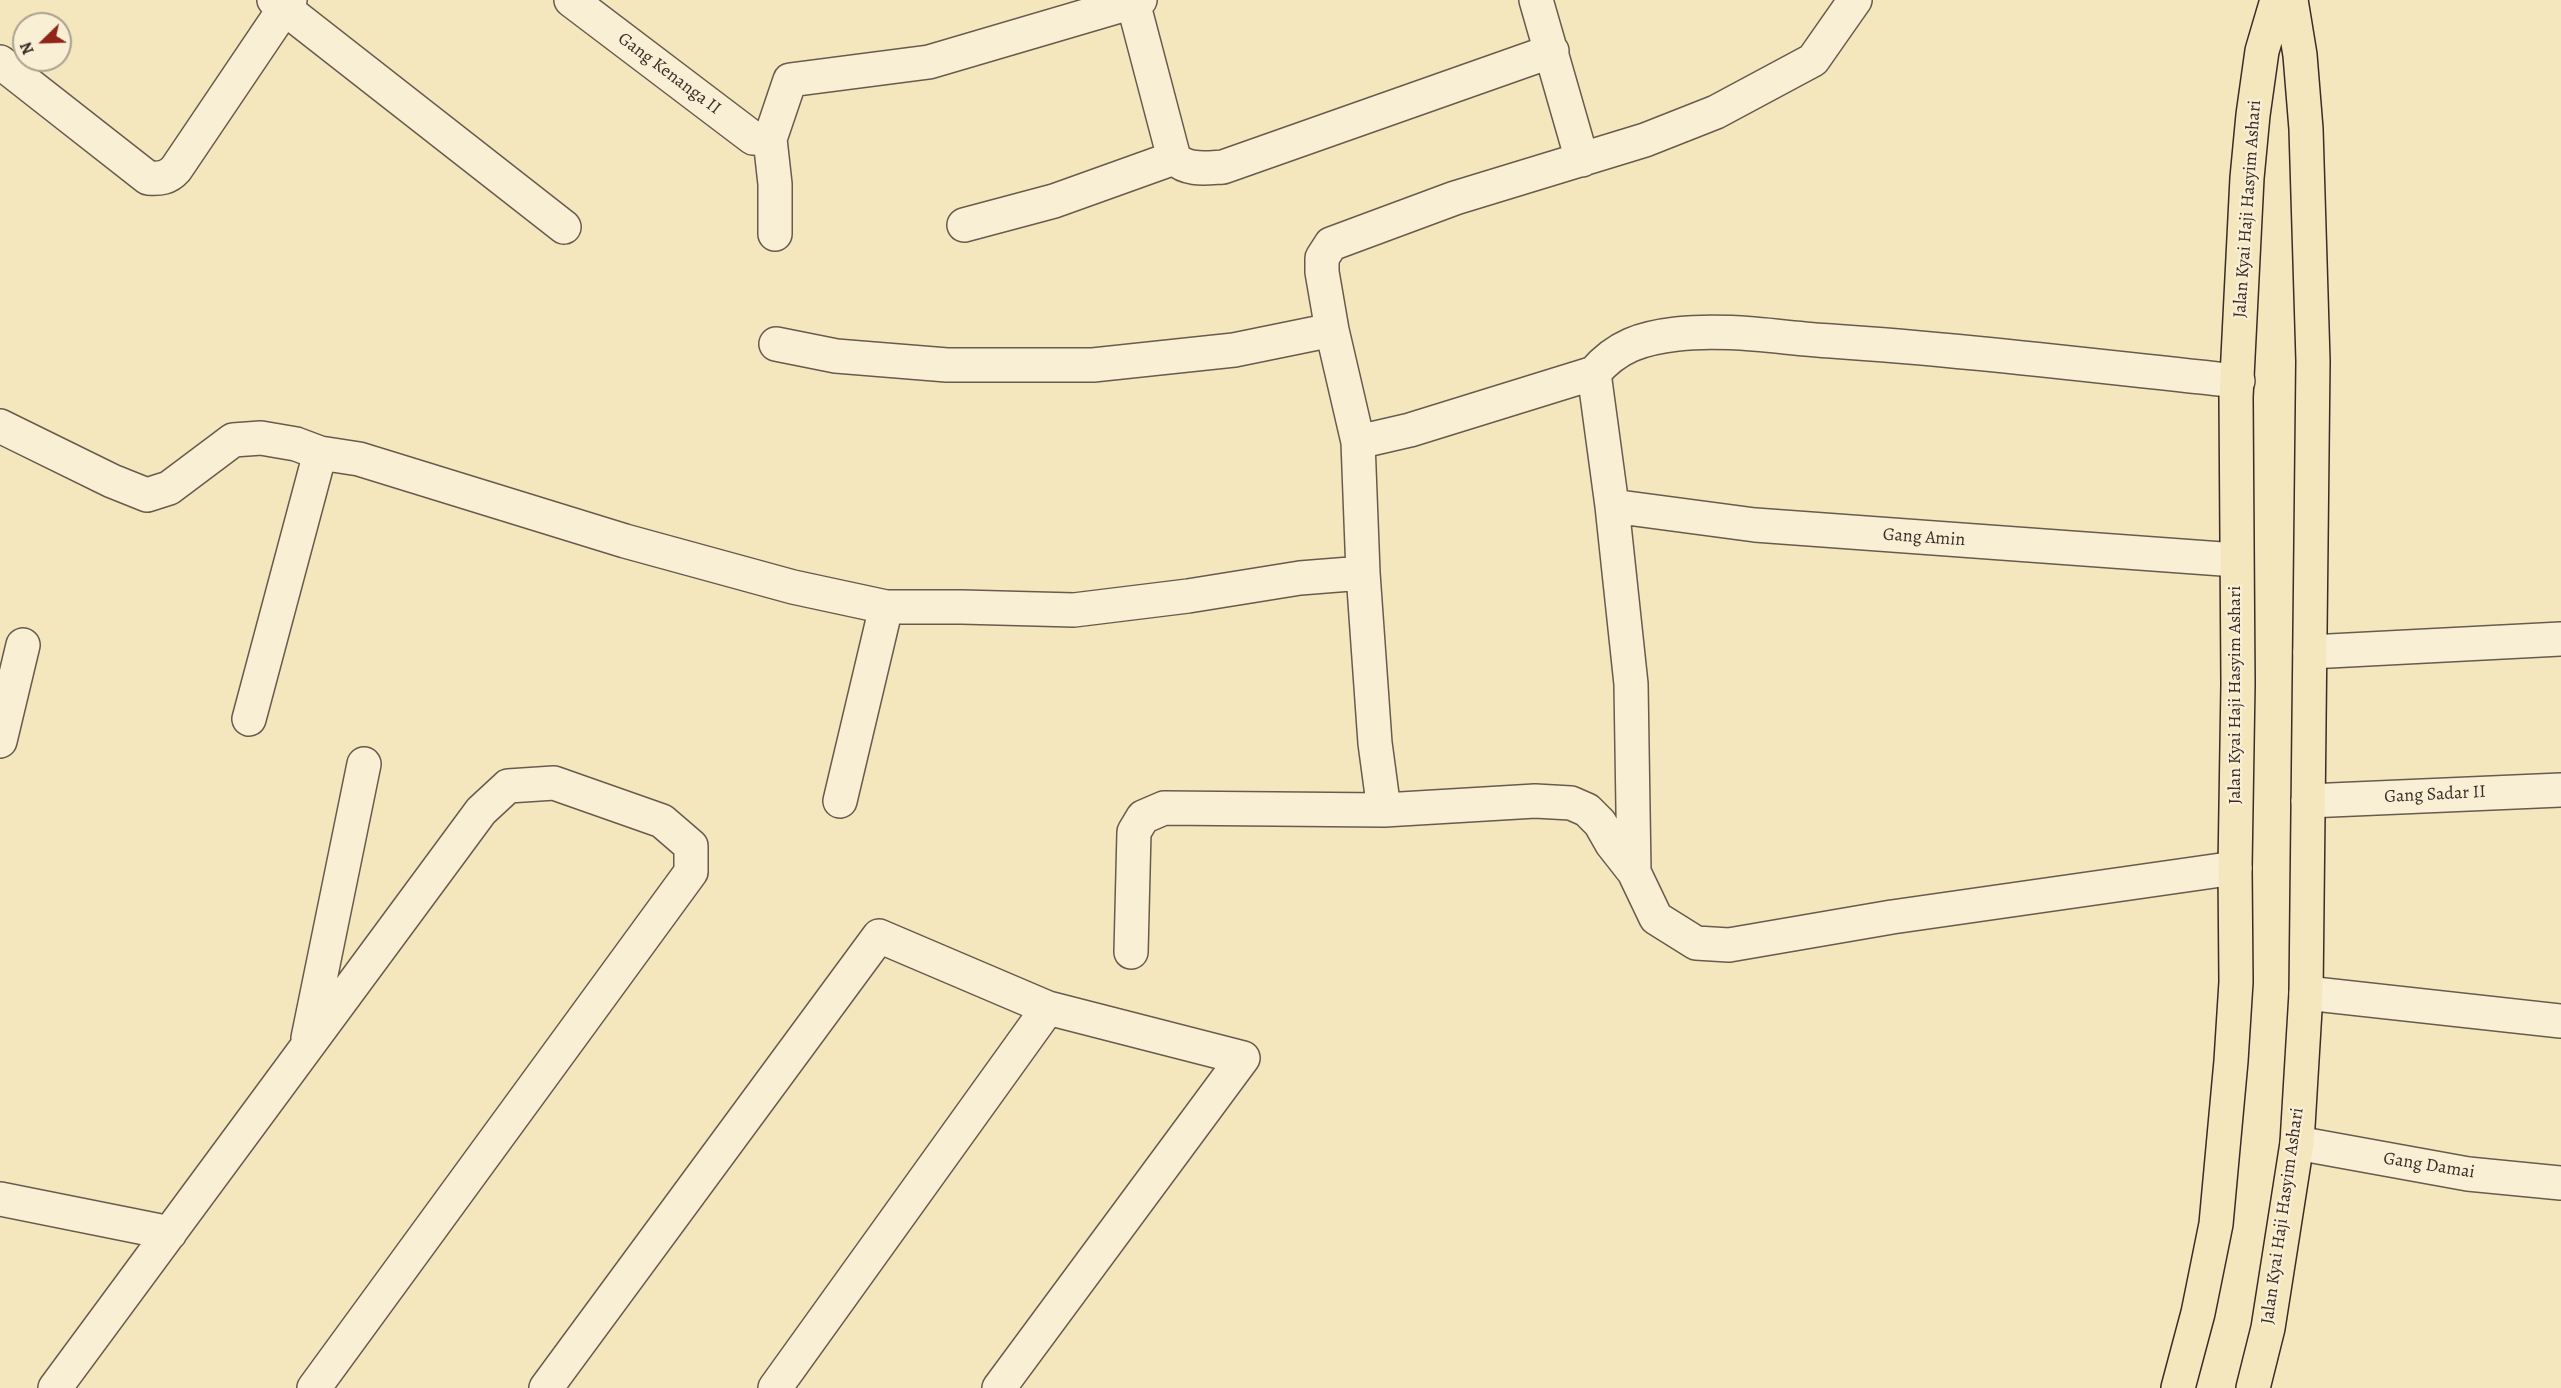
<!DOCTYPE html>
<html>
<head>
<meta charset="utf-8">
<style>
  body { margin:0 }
  #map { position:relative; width:2561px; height:1388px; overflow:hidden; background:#f4e7be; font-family:Alegreya,serif }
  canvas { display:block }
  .north { position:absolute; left:12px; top:12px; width:60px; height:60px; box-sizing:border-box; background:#f8efd5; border:2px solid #aca18f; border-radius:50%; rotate:247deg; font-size:16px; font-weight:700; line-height:24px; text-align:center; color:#3a2c27 }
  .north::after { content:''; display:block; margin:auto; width:21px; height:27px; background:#8f2418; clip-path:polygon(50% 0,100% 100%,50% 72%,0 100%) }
</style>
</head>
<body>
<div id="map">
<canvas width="2561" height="1388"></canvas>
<div class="north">N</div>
</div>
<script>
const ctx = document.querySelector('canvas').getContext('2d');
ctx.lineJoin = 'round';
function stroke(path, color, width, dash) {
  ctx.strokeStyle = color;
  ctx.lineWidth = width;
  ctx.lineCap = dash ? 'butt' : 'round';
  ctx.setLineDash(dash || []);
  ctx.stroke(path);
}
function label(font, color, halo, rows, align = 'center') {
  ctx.font = font + ' Alegreya,serif';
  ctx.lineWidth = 4.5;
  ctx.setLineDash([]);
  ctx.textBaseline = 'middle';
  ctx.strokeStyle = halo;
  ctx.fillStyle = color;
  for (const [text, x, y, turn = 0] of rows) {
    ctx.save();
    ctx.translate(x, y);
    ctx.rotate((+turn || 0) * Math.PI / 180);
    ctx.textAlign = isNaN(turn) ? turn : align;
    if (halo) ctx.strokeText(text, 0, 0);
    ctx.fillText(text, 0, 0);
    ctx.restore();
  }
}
const minor = new Path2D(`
  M274,0L564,227
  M571,0L753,138L770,139
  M1536,0L1582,160
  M1133,2L1174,158
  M0,62L148,178C160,179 168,178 176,169L290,0
  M964,225L1054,201L1174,158C1188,171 1205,168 1223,167L1552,51
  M775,234V184L770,139L790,80L929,62L1140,0
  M776,344L836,356L947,365H1093L1234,350L1332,330
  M1594,373L1612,506L1631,684L1634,872
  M0,426L112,481L147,495L169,488L233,440L261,438L296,444L320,453L359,459L625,541L793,587L886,607H962L1074,610L1188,596L1300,578L1363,573L1375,743L1384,810L1535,801L1571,803L1587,810L1600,823L1612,844L1634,872L1656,918L1696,943L1729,945L1892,917L2235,868
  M1358,442L1410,430L1594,373C1617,346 1642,338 1677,334C1727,328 1781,338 1831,341C1967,350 2102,367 2238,381
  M1612,506L1755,525L2236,560
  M1363,573L1358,442L1332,330L1322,272V258L1331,244L1455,198L1645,140L1716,112L1813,60L1855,0
  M2310,652L2561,639
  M249,719L320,453
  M0,741L23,645
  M840,801L886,607
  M2308,801L2561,790
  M1131,952L1134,832L1143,817L1164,808L1384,810
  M2306,993L2561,1021
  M308,1038L364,764
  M2297,1143L2468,1174L2561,1183
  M0,1199L170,1233
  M55,1388L481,811L508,786L554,783L662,821L691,846V872L314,1388
  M546,1388L879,936L1048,1008L1243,1058L999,1388
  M775,1388L1048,1008`);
const major = new Path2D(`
  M2178,1388L2198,1313L2216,1224L2231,1061L2236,982L2235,868L2238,684L2236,397L2247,178L2253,115L2262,51L2277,0
  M2253,1388L2268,1328L2297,1143L2306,993L2313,361L2306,129L2300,55L2291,0`);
stroke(minor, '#685b4d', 36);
stroke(major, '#3a2c27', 36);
stroke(minor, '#f8efd5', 33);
stroke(major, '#f4e7be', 33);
label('18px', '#3a2c27', '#f8efd5', [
  ["Gang Kenanga II",669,74,37],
  ["Jalan Kyai Haji Hasyim Ashari",2248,209,-86],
  ["Gang Amin",1924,538,4],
  ["Jalan Kyai Haji Hasyim Ashari",2236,695,-90],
  ["Gang Sadar II",2435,795,-3],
  ["Gang Damai",2429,1166,9],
  ["Jalan Kyai Haji Hasyim Ashari",2283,1216,-82]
]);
</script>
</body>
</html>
